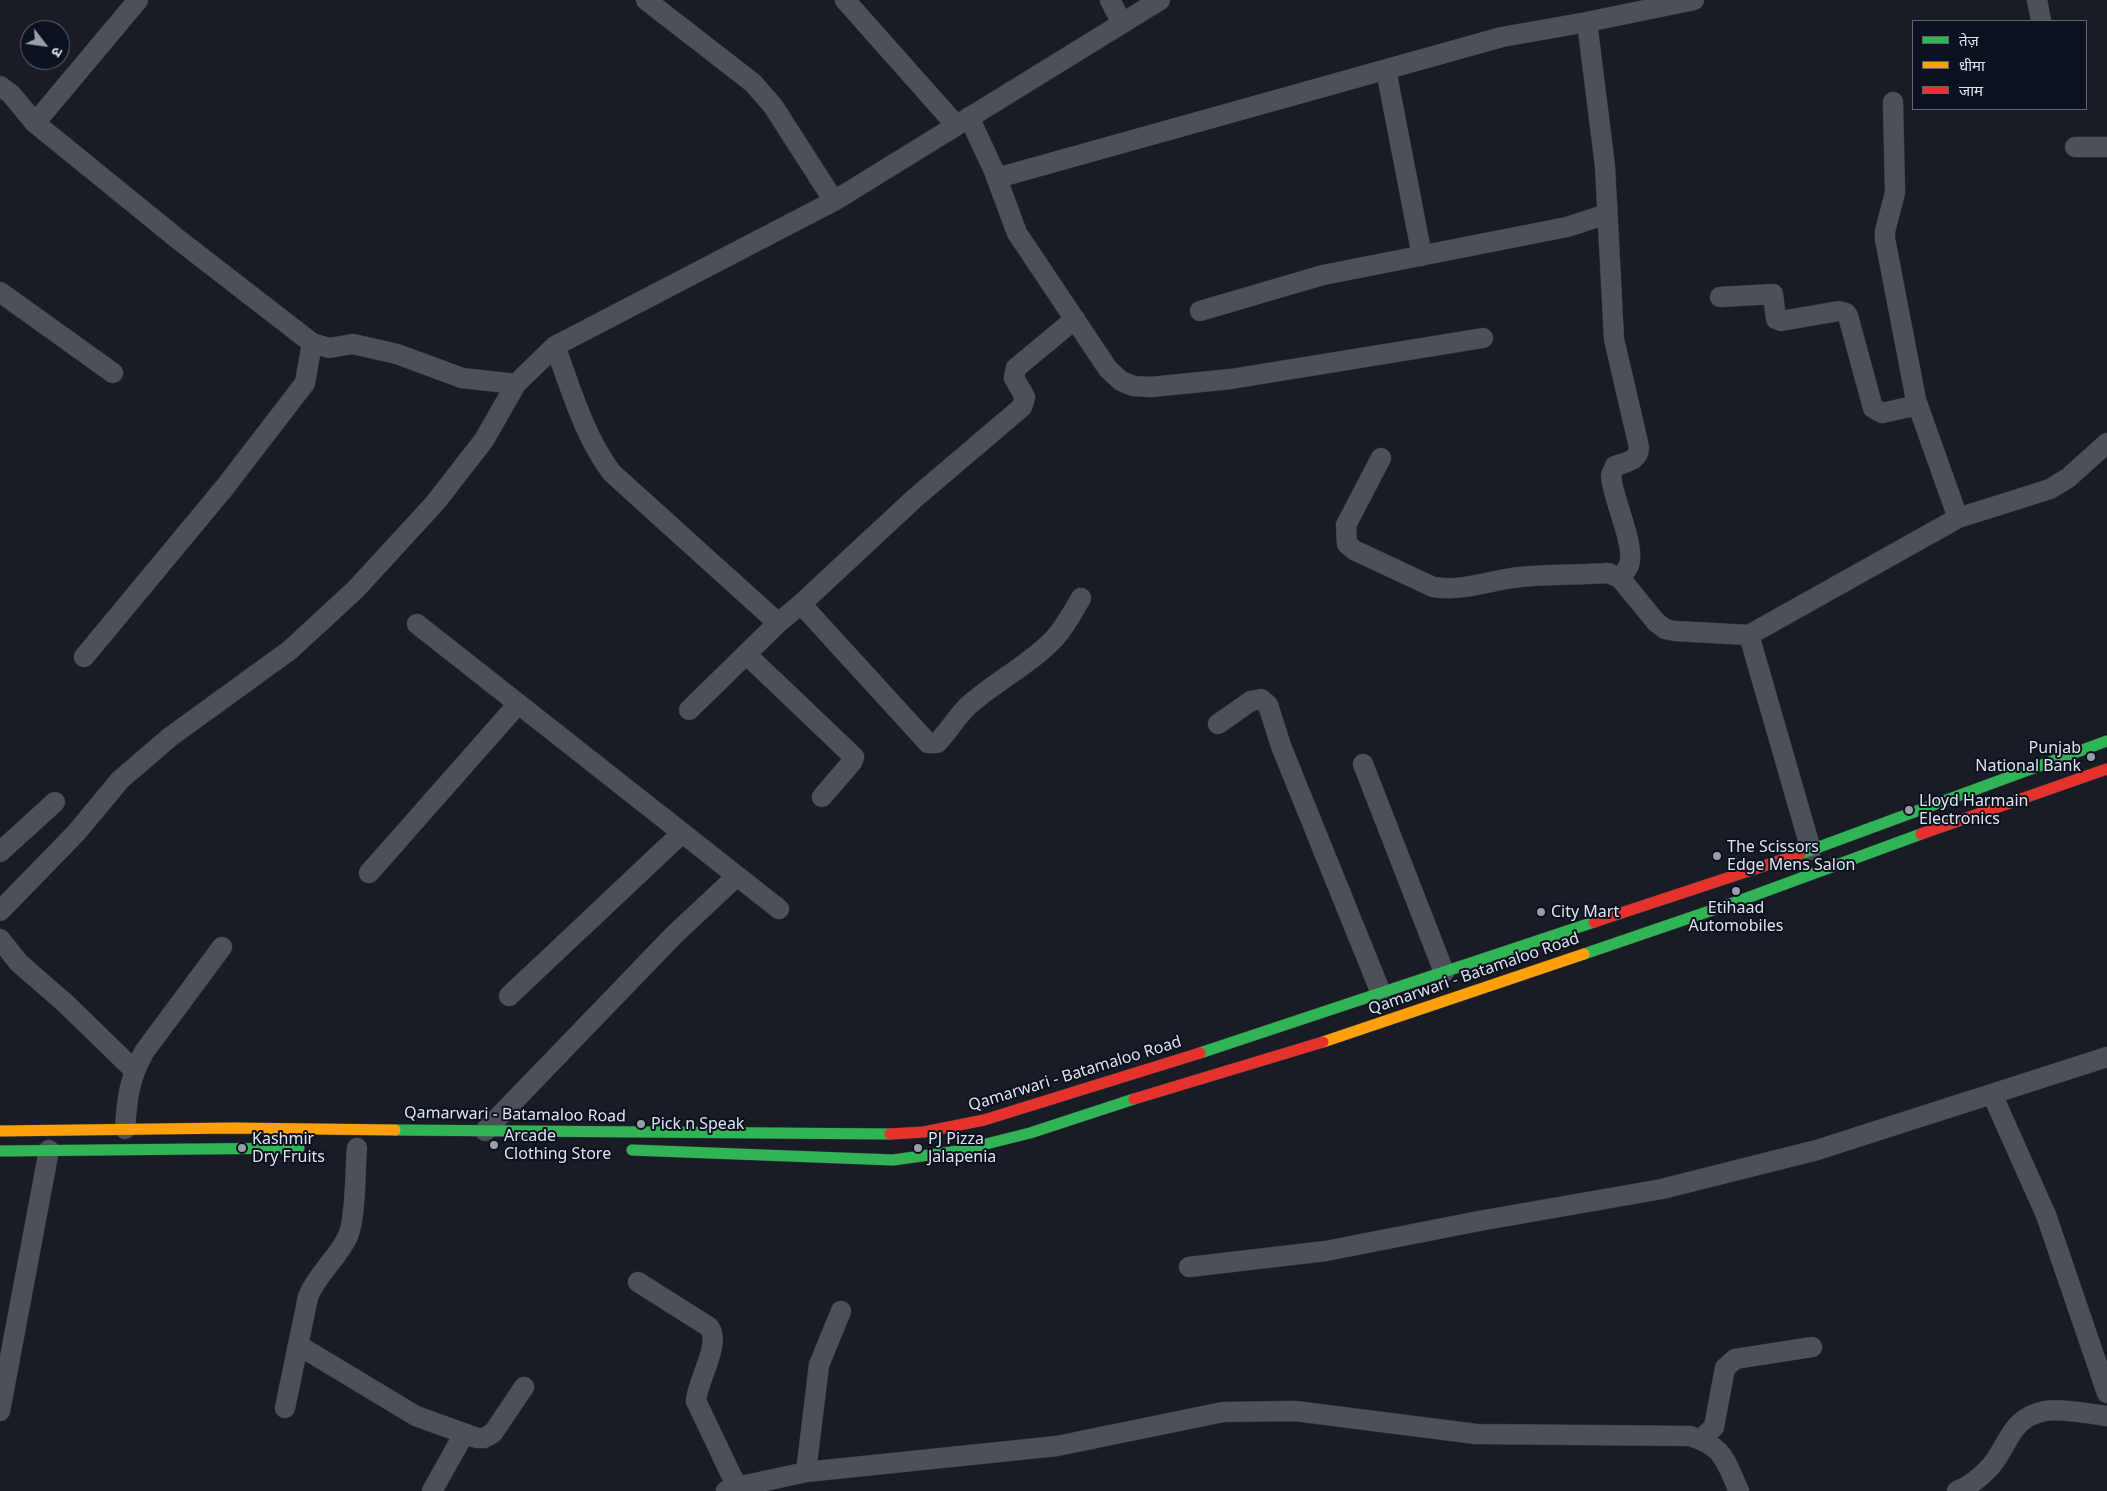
<!DOCTYPE html>
<html>
<head>
<meta charset="utf-8">
<style>
  body { margin:0 }
  #map { position:relative; width:2107px; height:1491px; overflow:hidden; background:#191c24; font-family:"Noto Sans","Noto Sans Devanagari",sans-serif }
  canvas { display:block }
  .legend { position:absolute; left:1912px; top:20px; width:175px; height:90px; box-sizing:border-box; background:#0b121f; border:1px solid #5f6672; margin:0; padding:6px 9px; list-style:none; font-size:15px; color:#dee4ee }
  .legend li { display:flex; align-items:center; gap:10px; height:25px }
  .legend b { width:25px; border:1px solid #5f6672 }
  .north { position:absolute; left:20px; top:20px; width:50px; height:50px; box-sizing:border-box; background:#0b121f; border:1px solid #5f6672; border-radius:50%; rotate:120deg; font-size:14px; font-weight:700; line-height:20px; text-align:center; color:#dee4ee }
  .north::after { content:''; display:block; margin:auto; width:18px; height:22px; background:#999ea7; clip-path:polygon(50% 0,100% 100%,50% 72%,0 100%) }
</style>
</head>
<body>
<div id="map">
<canvas width="2107" height="1491"></canvas>
<ul class="legend">
<li><b style="height:6px;background:#30b455"></b>तेज़</li>
<li><b style="height:6px;background:#ff9f0a"></b>धीमा</li>
<li><b style="height:6px;background:#e5322d"></b>जाम</li>
</ul>
<div class="north">उ</div>
</div>
<script>
const ctx = document.querySelector('canvas').getContext('2d');
ctx.lineJoin = 'round';
function stroke(path, color, width, dash) {
  ctx.strokeStyle = color;
  ctx.lineWidth = width;
  ctx.lineCap = dash ? 'butt' : 'round';
  ctx.setLineDash(dash || []);
  ctx.stroke(path);
}
function label(font, color, halo, rows, align = 'center') {
  ctx.font = font + ' "Noto Sans",sans-serif';
  ctx.lineWidth = 4;
  ctx.setLineDash([]);
  ctx.textBaseline = 'middle';
  ctx.strokeStyle = halo;
  ctx.fillStyle = color;
  for (const [text, x, y, turn = 0] of rows) {
    ctx.save();
    ctx.translate(x, y);
    ctx.rotate((+turn || 0) * Math.PI / 180);
    ctx.textAlign = isNaN(turn) ? turn : align;
    if (halo) ctx.strokeText(text, 0, 0);
    ctx.fillText(text, 0, 0);
    ctx.restore();
  }
}
const street = new Path2D(`
  M646,0L753,83L773,106L834,201
  M845,0L956,125
  M1110,0L1122,23
  M2037,0L2041,21
  M1587,22L1605,166L1614,339L1639,447C1639,461 1626,462 1615,466L1611,475C1612,498 1636,545 1629,565C1627,570 1623,574 1620,578
  M1386,70L1422,256
  M0,86L11,94L35,123L179,240L312,343L329,348L353,344L397,354L462,378L516,384L555,346L834,201L1160,0
  M1893,102L1895,193L1885,231V239L1916,400L1958,518
  M969,117L994,171L1017,233L1108,369L1121,381L1133,386L1151,387L1231,379L1483,338
  M35,123L138,0
  M2075,147H2107
  M997,178L1502,37L1587,22L1694,0
  M0,292L113,373
  M1720,297L1773,294L1776,319L1781,321L1839,311L1846,313L1848,316L1873,408L1882,413L1918,405
  M1200,311L1323,275L1567,227L1607,214
  M555,346C571,389 584,436 612,473L778,623L801,604L928,743H937C949,731 957,716 969,705C996,681 1029,665 1054,639C1065,627 1073,612 1081,598
  M1381,458L1346,525L1347,544L1354,550L1433,587C1465,592 1489,580 1520,577C1549,574 1579,575 1608,573L1620,578L1656,622L1665,629L1675,631L1749,635L1958,518L2050,489L2068,478L2107,443
  M801,604L915,498L1022,407L1025,397L1014,378L1016,368L1075,319
  M417,624L779,909
  M1749,635L1811,850
  M746,654L854,757L852,762L822,797
  M84,657L225,487L305,383L312,343
  M689,710L778,623
  M1218,724L1251,701L1261,699L1268,705L1281,746L1381,993
  M1363,764L1444,972
  M0,852L55,802
  M369,873L518,704
  M0,911L76,833L120,780L170,737L290,650L356,589L435,503L484,440L516,384
  M0,939L19,963L65,1003L134,1070
  M509,996L682,833
  M1992,1094L2046,1215L2107,1393
  M125,1129C127,1099 129,1079 144,1052L222,947
  M485,1131L675,934L737,876
  M1189,1267L1326,1251L1479,1221L1662,1189L1817,1150L2107,1057
  M638,1282L709,1327C722,1343 697,1381 696,1401L737,1487
  M298,1345L416,1416L477,1438H484L493,1433L524,1387
  M285,1408L308,1297C317,1274 338,1258 348,1236C356,1218 355,1169 357,1148
  M0,1411L49,1150
  M1701,1439L1714,1427L1725,1368L1735,1359L1812,1347
  M806,1472L819,1365L841,1311
  M432,1491L464,1434
  M726,1491L737,1487L806,1472L1057,1446L1223,1412L1295,1411L1476,1434L1690,1436C1725,1447 1725,1461 1739,1491
  M1957,1491C1970,1486 1981,1477 1991,1466C2010,1443 2010,1418 2045,1411C2059,1408 2091,1414 2107,1416`);
const fast = new Path2D(`
  M1800,854L2107,741
  M1584,954L1736,902L1921,834
  M1200,1053L1594,922
  M395,1130L890,1134
  M632,1150L893,1160L958,1151L1030,1133L1134,1099
  M0,1151L299,1148`);
const slow = new Path2D(`
  M1323,1042L1584,954
  M0,1131L233,1128L395,1130`);
const jam = new Path2D(`
  M1921,834L2107,769
  M1594,922L1800,854
  M1134,1099L1323,1042
  M890,1134L924,1132L984,1120L1200,1053`);
stroke(street, '#34373e', 21);
stroke(fast, '#34373e', 12);
stroke(slow, '#34373e', 12);
stroke(jam, '#34373e', 12);
stroke(street, '#4d5056', 20);
stroke(fast, '#30b455', 11);
stroke(slow, '#ff9f0a', 11);
stroke(jam, '#e5322d', 11);
for (const [x, y, r, color] of [
  [2091,757,5,"#999ea7"],
  [1909,810,5,"#999ea7"],
  [1717,856,5,"#999ea7"],
  [1736,891,5,"#999ea7"],
  [1541,912,5,"#999ea7"],
  [641,1124,5,"#999ea7"],
  [494,1145,5,"#999ea7"],
  [242,1148,5,"#999ea7"],
  [918,1148,5,"#999ea7"]
]) {
  const dot = new Path2D();
  dot.arc(x, y, r, 0, 2 * Math.PI);
  ctx.fillStyle = color;
  ctx.fill(dot);
  stroke(dot, '#0b121f', 2);
}
label('16px', '#dee4ee', '#0b121f', [
  ["Punjab",2081,748,"right"],
  ["National Bank",2081,766,"right"],
  ["Lloyd Harmain",1919,801],
  ["Electronics",1919,819],
  ["The Scissors",1727,847],
  ["Edge Mens Salon",1727,865],
  ["Etihaad",1736,908,"center"],
  ["Automobiles",1736,926,"center"],
  ["City Mart",1551,912],
  ["Pick n Speak",651,1124],
  ["Arcade",504,1136],
  ["Clothing Store",504,1154],
  ["Kashmir",252,1139],
  ["Dry Fruits",252,1157],
  ["PJ Pizza",928,1139],
  ["Jalapenia",928,1157]
], 'left');
label('16px', '#dee4ee', '#0b121f', [
  ["Qamarwari - Batamaloo Road",1474,974,-19],
  ["Qamarwari - Batamaloo Road",1075,1074,-17],
  ["Qamarwari - Batamaloo Road",515,1115,1]
]);
</script>
</body>
</html>
